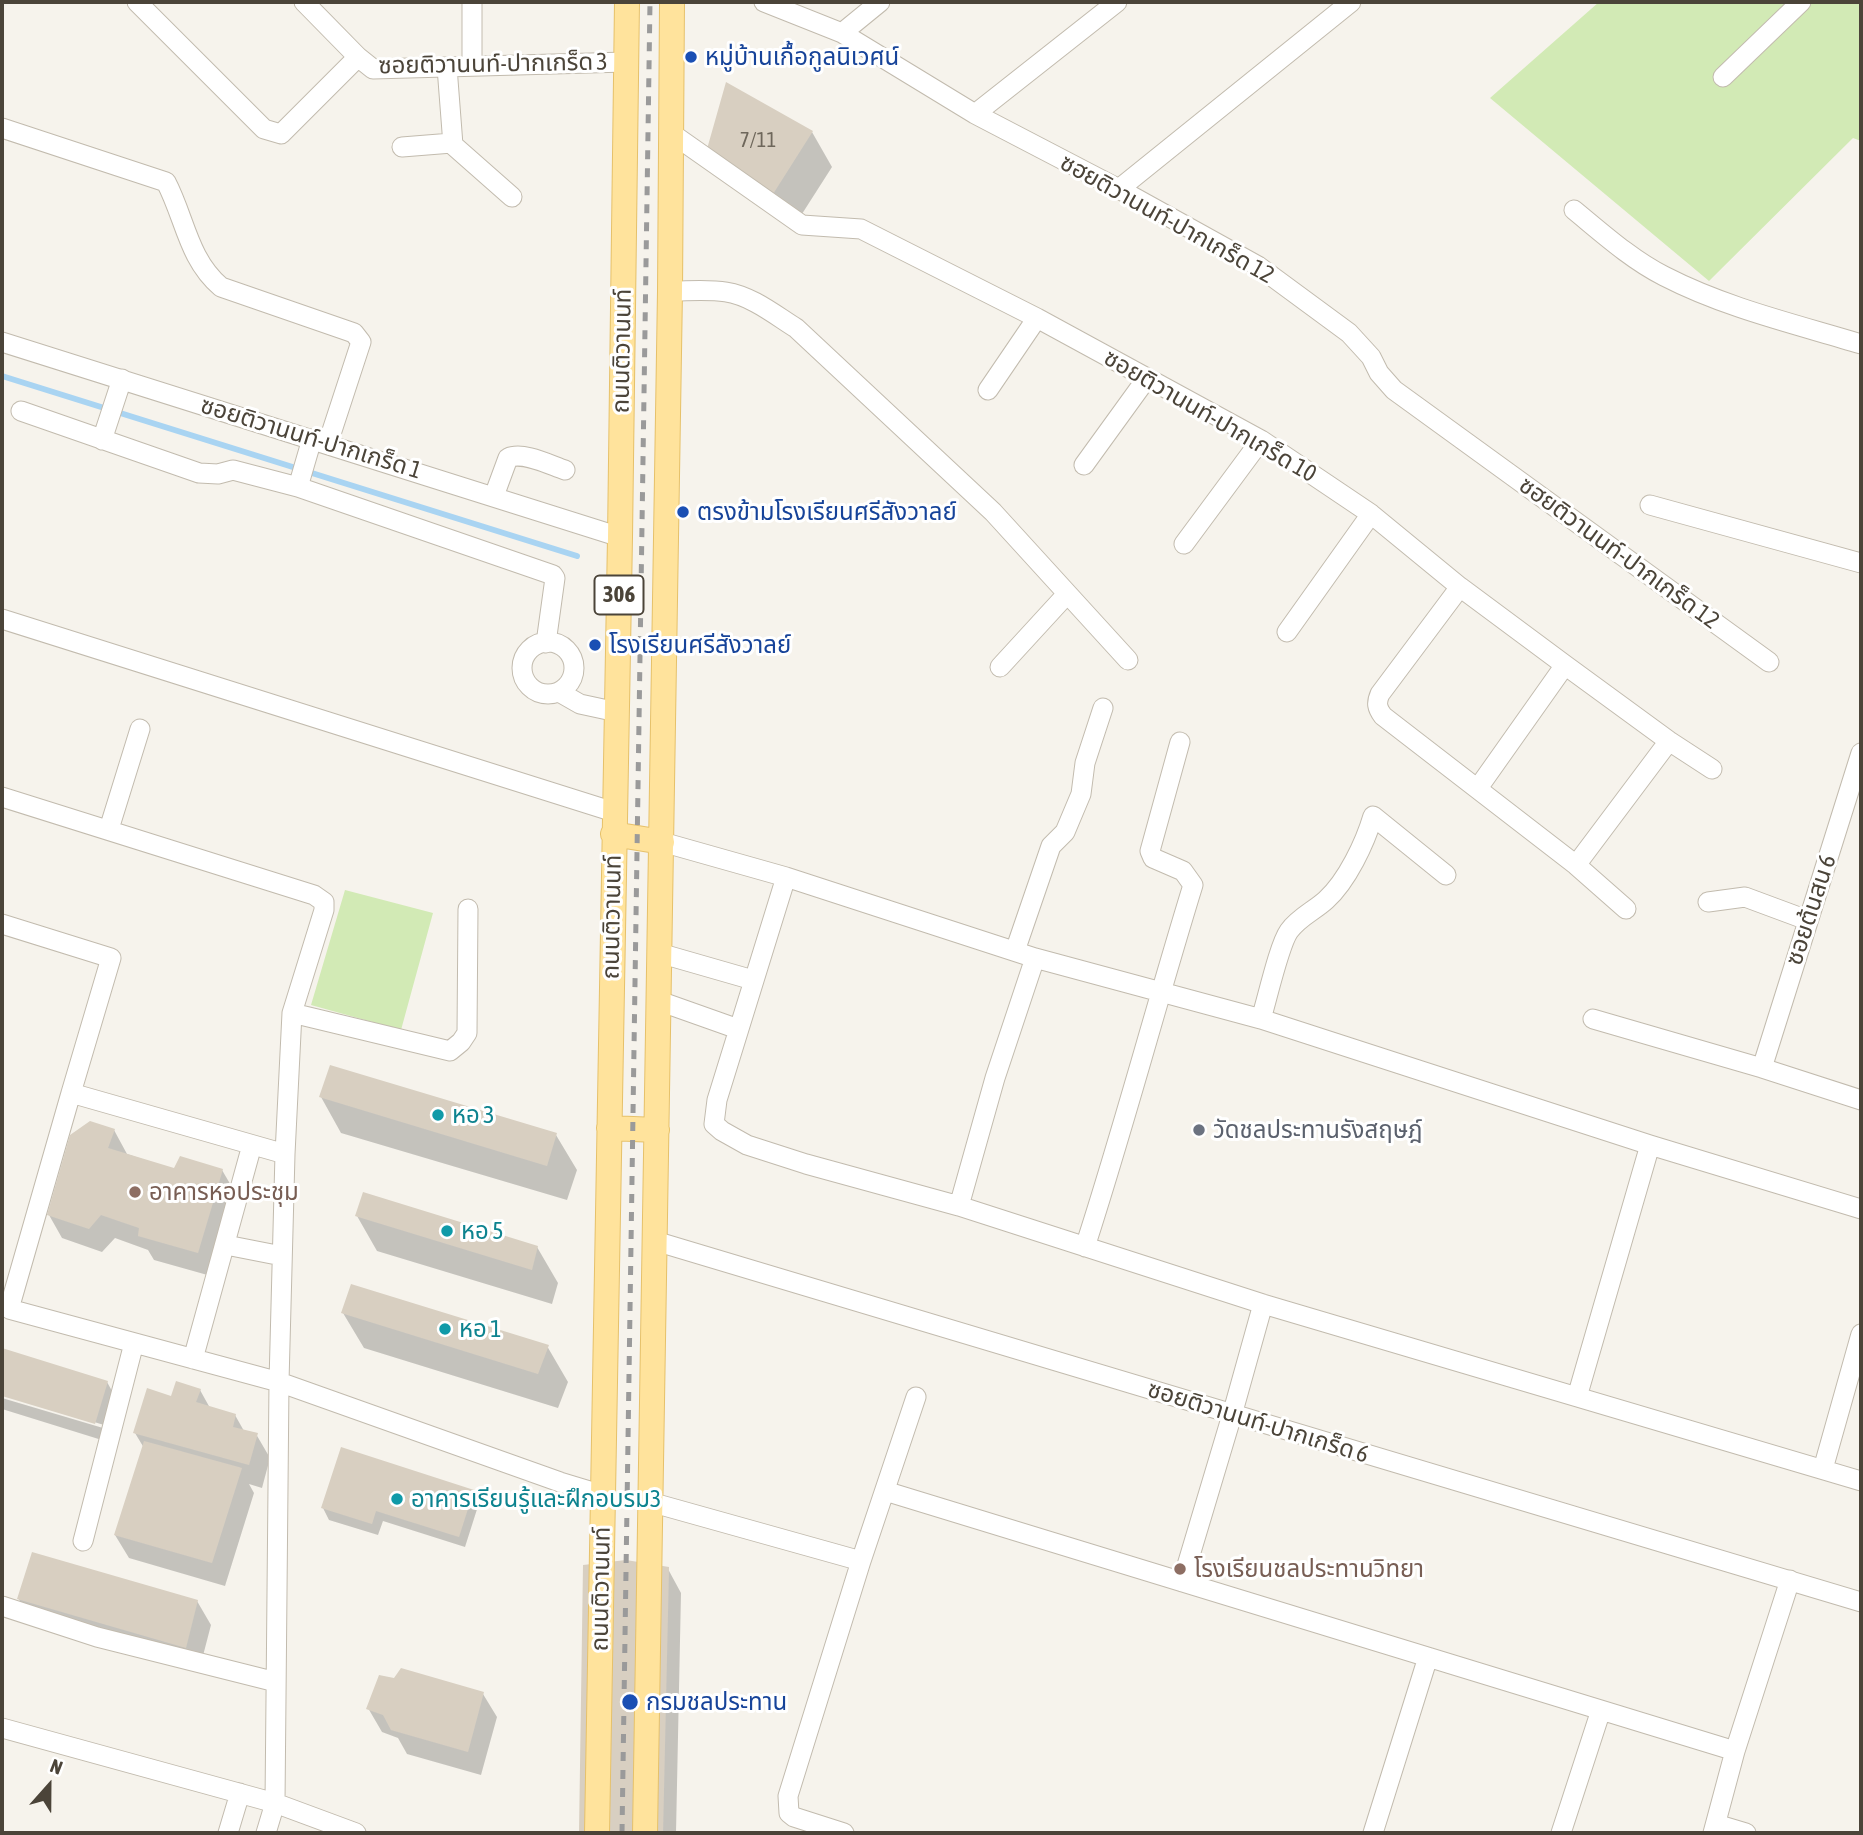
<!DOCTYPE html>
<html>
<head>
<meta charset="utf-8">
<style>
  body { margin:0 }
  #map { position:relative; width:1863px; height:1835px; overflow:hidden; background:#f6f3ec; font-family:"Asap Condensed",sans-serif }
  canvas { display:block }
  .frame { position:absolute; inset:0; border:4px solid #4b4439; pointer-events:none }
  .north { position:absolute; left:14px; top:1751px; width:70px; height:70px; -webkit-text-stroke:5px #fff; paint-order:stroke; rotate:21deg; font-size:19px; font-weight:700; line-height:28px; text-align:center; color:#4b4439 }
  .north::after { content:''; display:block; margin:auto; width:24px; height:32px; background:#4b4439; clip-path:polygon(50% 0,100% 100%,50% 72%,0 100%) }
</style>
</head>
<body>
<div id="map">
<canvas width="1863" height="1835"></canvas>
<div class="frame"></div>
<div class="north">N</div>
</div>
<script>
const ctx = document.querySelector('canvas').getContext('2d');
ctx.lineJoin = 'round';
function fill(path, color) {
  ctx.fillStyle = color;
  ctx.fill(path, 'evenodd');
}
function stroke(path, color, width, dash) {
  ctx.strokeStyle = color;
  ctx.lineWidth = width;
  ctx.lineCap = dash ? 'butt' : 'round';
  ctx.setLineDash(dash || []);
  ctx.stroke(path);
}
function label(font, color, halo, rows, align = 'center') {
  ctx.font = font + ' "Asap Condensed","Noto Sans Thai",sans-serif';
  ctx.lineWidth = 6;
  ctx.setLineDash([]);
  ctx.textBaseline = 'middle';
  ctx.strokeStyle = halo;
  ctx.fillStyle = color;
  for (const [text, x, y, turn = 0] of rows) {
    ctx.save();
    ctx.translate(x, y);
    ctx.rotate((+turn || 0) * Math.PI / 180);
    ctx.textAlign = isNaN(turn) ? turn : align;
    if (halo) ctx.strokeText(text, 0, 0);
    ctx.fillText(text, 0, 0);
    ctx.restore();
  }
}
fill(new Path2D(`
  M1599,2H1861V141L1853,138L1709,281L1490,98Z
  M345,890L433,913L401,1030L311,1005Z`), '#d2eab5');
fill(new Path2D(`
  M812,132L832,167L793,228L730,184Z
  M321,1097L556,1135L577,1170L567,1200L341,1133Z
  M114,1130L127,1154L175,1170H222L236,1194L211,1276L154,1260L148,1250L115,1238L102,1252L62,1238L49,1215Z
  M357,1216L537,1247L558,1283L552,1304L377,1251Z
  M343,1313L547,1346L568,1382L558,1408L364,1348Z
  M2,1350L107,1382L117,1400L105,1441L2,1409V1398L103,1428L104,1425L2,1394Z
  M200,1390L210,1408L235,1415L244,1431L256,1434L270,1458L262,1488L249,1484L254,1493L225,1586L129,1558L115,1535L144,1448L135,1433L173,1398Z
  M472,1492L479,1503L465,1547L383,1521L378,1535L329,1520L323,1508Z
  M585,1566L668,1569L681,1593L676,1833H580Z
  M18,1598L197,1601L211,1625L199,1671L32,1622Z
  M483,1694L497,1717L481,1775L407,1754L398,1738L382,1732L368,1708Z`), '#0003');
stroke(new Path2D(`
  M2,376L577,556`), '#a9d4f2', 6);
fill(new Path2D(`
  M726,82L813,131L773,194L707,149Z
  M330,1065L557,1133L547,1166L319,1097Z
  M90,1121L115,1129L108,1148L174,1168L180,1156L223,1169L198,1253L138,1236L139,1228L101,1215L89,1229L47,1215L70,1135Z
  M363,1192L538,1246L532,1270L355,1216Z
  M351,1284L549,1345L538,1374L341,1313Z
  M2,1348L108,1381L95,1424L2,1396Z
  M176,1381L201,1389L196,1402L236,1414L233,1427L258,1433L249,1465L133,1433L147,1388L171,1396Z
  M144,1441L242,1468L212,1563L114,1535Z
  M341,1447L474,1490L459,1537L376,1511L372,1524L321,1508Z
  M32,1552L198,1600L186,1648L17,1599Z
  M626,1560L669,1567L663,1833H579L583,1565Z
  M401,1668L484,1692L468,1752L391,1730L383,1715L366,1709L379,1675L394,1678Z`), '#d8cfc1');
const minor = new Path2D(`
  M137,2L264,129L281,134L358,57
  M304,2L358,57L373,69L626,62
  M764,2L842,33L975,114L1119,189L1258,266L1349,333L1371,357L1379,373L1394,390L1769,662
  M842,33L880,2
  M472,65V2
  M447,67L453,145L512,197
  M1723,77L1801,2
  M975,114L1117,2
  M2,128L166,182C185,218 188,259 221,287L354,333L361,342L328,443
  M671,133L802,225L861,229L1037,318L1261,440L1371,514L1460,587L1565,665L1669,741L1712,769
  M402,147L452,143
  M1119,189L1351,2
  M1574,210C1602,233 1632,260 1664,276C1726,308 1795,324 1861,344
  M670,291C688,291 709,289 726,292C752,296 775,315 796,328L993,512L1128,660
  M2,342L620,537
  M988,390L1037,318
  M21,411L199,473L218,474L233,470L298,487L553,575L555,578L546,643
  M102,440L122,379
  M1084,465L1147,378
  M298,487L312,439
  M494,496L508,458C523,451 550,465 565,470
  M1650,505L1861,563
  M1184,544L1261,440
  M1460,587L1380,694C1376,703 1377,708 1383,716L1576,865L1626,909
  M2,619L614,812
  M1287,632L1371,514
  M522 668a26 26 0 1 1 52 0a26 26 0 1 1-52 0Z
  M1000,667L1067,594
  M559,692L580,704L617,712
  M1478,788L1565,665
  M2,797L314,895L324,902V910L292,1013L285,1154L279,1382L275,1803L266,1833
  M109,829L140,729
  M662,842L786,877L1035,958L1261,1019L1650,1145L1861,1209
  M1576,865L1669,741
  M786,877L717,1100L714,1124L722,1131L747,1145L806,1164L959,1206L1263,1304L1861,1481
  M1708,902L1745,897L1807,920
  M2,924L111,958L71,1093L285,1154
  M1015,951L1051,846L1065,832L1081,794L1085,763L1103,708
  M659,953L753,980
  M659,1001L738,1029
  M292,1013L450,1051L461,1042L467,1033L468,909
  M1261,1019C1267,1000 1279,945 1289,931C1299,917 1314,911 1326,900C1347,881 1365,843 1373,816L1446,875
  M1593,1019L1762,1068L1861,1100
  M1762,1068L1861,753
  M71,1093L9,1309L279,1382L560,1482L603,1495
  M959,1206L995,1078L1035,958
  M655,1241L1861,1602
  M226,1245L282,1256
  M1085,1247C1124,1127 1156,1005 1193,885L1183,871L1153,858L1150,851L1180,742
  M193,1359L252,1145
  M1577,1397L1650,1145
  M1823,1469L1861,1334
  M885,1491L1735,1751
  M650,1502L861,1561
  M83,1541L134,1343
  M1182,1582L1232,1415L1263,1304
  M2,1606L97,1637L276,1682
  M2,1728L275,1803L356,1833
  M1716,1824L1746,1833
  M228,1833L240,1793
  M844,1833L794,1817L789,1813L788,1796L861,1561L916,1397
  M1373,1833L1428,1657
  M1561,1833L1601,1710
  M1713,1833L1735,1751L1790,1580`);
const major = new Path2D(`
  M613,834L662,842
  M609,1128L657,1130
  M597,1833L620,537L627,2
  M645,1833L670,291L672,2`);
stroke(minor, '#c2bbae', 21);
stroke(major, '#e6c16a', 26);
stroke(minor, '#fff', 19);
stroke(major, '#ffe39c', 24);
stroke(new Path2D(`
  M622,1833L650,2`), '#9a9a9a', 5, [9, 9]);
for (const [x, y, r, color] of [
  [691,57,7,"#1a4fb4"],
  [683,512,7,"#1a4fb4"],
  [595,645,7,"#1a4fb4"],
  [438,1115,7,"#0f9aa8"],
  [1199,1130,7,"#6b7280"],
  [135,1192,7,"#8d6e63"],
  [447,1231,7,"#0f9aa8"],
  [445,1329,7,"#0f9aa8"],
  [397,1499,7,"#0f9aa8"],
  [1180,1569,7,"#8d6e63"],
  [630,1702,9,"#1a4fb4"]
]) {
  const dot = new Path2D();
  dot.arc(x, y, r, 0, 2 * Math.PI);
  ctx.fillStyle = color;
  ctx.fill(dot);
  stroke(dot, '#fff', 2.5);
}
label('21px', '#6e675b', null, [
  ["7/11",758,140]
]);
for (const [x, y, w] of [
  [619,595,49]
]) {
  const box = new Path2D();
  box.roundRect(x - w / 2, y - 19.5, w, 39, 5);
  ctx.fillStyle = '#fff';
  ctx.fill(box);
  stroke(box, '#4b4439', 2);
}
label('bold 23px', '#4b4439', null, [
  ["306",619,595]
]);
label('24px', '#164399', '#fff', [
  ["หมู่บ้านเกื้อกูลนิเวศน์",705,57],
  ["ตรงข้ามโรงเรียนศรีสังวาลย์",697,512],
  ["โรงเรียนศรีสังวาลย์",609,645],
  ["กรมชลประทาน",646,1702]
], 'left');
label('24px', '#4b4439', '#fff', [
  ["ซอยติวานนท์-ปากเกร็ด 3",493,64,-1],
  ["ซฮยติวานนท์-ปากเกร็ด 12",1167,219,29],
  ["ถนนติวานนท์",622,351,-89],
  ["ซอยติวานนท์-ปากเกร็ด 10",1210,416,30],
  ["ซอยติวานนท์-ปากเกร็ด 1",311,438,17],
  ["ซฮยติวานนท์-ปากเกร็ด 12",1619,553,36],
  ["ซอยต้นสน 6",1811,910,-72],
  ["ถนนติวานนท์",612,917,-89],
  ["ซอยติวานนท์-ปากเกร็ด 6",1258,1422,17],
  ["ถนนติวานนท์",601,1589,-89]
]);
label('24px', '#0d838f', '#fff', [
  ["หอ 3",452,1115],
  ["หอ 5",461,1231],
  ["หอ 1",459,1329],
  ["อาคารเรียนรู้และฝึกอบรม3",411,1499]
], 'left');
label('24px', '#5b616d', '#fff', [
  ["วัดชลประทานรังสฤษฎ์",1213,1130]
], 'left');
label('24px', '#785e54', '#fff', [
  ["อาคารหอประชุม",149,1192],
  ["โรงเรียนชลประทานวิทยา",1194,1569]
], 'left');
</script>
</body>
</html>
